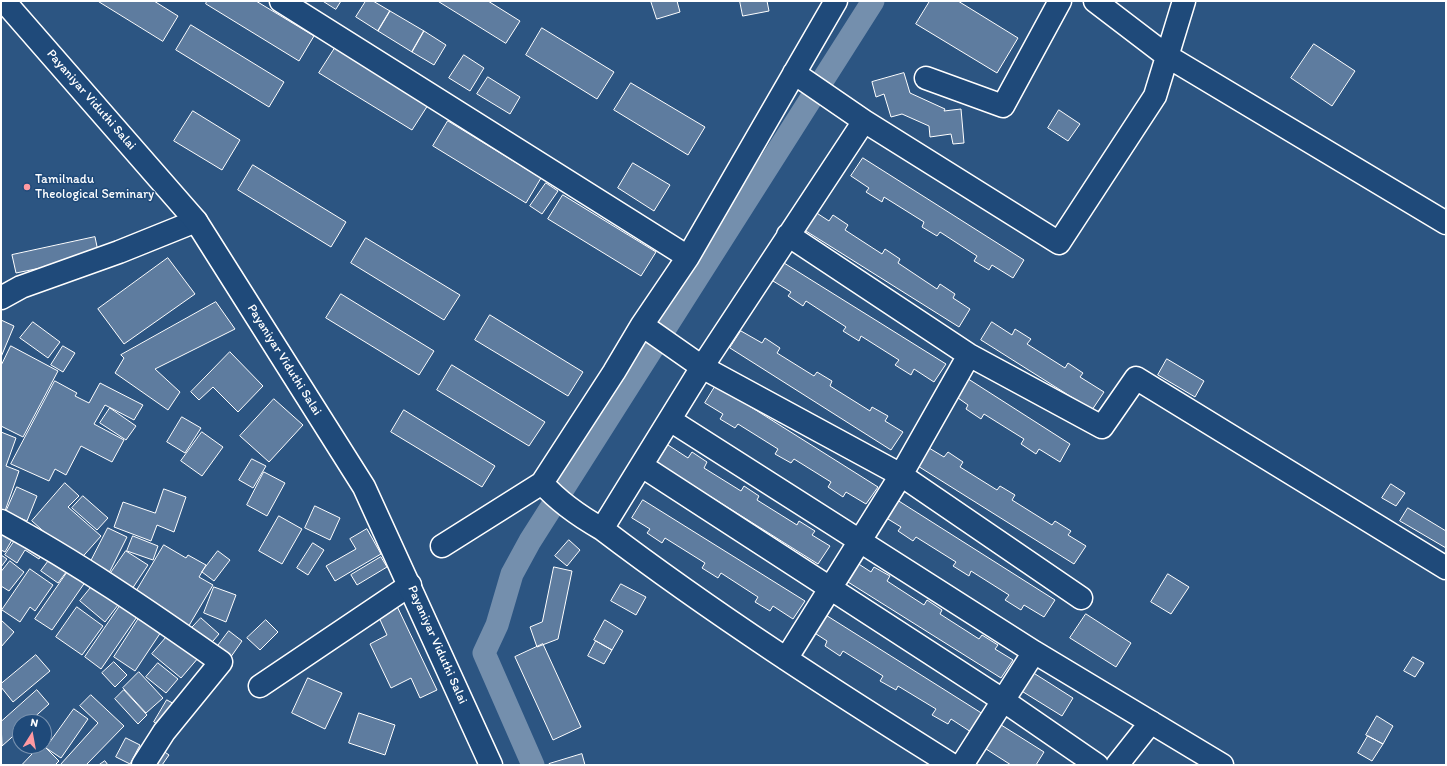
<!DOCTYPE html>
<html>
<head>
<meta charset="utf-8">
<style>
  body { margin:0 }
  #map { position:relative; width:1447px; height:766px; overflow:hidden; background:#2c5582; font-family:Itim,sans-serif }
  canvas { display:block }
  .frame { position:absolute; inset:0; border:2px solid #fff; pointer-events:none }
  .north { position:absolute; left:12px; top:714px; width:40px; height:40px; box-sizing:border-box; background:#1f4a7a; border:1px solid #7992af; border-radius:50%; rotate:11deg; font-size:11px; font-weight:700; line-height:16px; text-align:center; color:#fff }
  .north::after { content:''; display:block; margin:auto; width:14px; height:18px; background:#ff9aa2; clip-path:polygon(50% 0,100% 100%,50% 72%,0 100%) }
</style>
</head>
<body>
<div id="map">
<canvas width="1447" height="766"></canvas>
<div class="frame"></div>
<div class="north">N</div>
</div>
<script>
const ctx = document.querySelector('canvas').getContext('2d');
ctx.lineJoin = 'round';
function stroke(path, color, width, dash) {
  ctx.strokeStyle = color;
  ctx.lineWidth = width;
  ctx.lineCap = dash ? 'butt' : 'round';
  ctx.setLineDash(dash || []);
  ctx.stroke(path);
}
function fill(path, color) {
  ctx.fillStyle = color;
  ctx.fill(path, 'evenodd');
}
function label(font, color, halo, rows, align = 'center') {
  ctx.font = font + ' Itim,sans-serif';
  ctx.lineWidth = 3;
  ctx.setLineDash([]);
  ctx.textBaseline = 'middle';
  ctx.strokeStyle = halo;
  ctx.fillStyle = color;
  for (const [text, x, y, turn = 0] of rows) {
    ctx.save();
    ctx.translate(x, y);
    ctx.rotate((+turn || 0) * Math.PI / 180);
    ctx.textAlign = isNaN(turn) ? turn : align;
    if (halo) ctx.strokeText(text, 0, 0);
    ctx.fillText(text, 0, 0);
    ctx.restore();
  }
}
stroke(new Path2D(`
  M533,765L484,653L497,625L512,574L530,541L873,1`), '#748fad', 23);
const building = new Path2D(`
  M98,1H154L178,16L163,41Z
  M207,1H256L314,36L299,61L206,4Z
  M323,1H341L336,9Z
  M366,1H373L390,11L378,31L356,17Z
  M438,1H488L520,21L506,43Z
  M651,1H677L680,12L657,19Z
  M740,1H767L769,11L743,16Z
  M930,1H958L1018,38L997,73L916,24Z
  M390,11L424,31L412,52L378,31Z
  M191,25L284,82L269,107L176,50Z
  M542,28L614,72L597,99L526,55Z
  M424,31L446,45L434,65L412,52Z
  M1314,44L1355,71L1332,106L1291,78Z
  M335,48L428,105L412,130L319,73Z
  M464,55L484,68L470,91L449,78Z
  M904,73L910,93L945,109L944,111L961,109L964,143L953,144L951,134L930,137L929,126L902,114L891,117L884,94L876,97L872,82Z
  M488,77L520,97L510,114L477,94Z
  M631,83L705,127L688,155L614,110Z
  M1059,110L1080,124L1068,141L1048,128Z
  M193,111L240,140L222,170L174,141Z
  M448,121L541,178L526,203L433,146Z
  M863,158L1024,260L1013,278L992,265L989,270L974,261L977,256L940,232L937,236L922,227L924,222L884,197L882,202L866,192L869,188L851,176Z
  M633,163L670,185L654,211L618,188Z
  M253,165L346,222L331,247L238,190Z
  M546,183L558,191L542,214L530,206Z
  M563,195L656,252L641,276L548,219Z
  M809,208L829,221L833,215L848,225L845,230L882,254L885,249L900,259L898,263L937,289L940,284L955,294L953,298L970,309L959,327L798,226Z
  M95,237L99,256L16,273L12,255Z
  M366,238L460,295L444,320L351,263Z
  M168,258L195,294L124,344L98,309Z
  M784,263L946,364L934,382L914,369L911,375L895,365L899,360L861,336L859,341L843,331L846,327L806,301L803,306L788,296L791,292L773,281Z
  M341,294L434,351L419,375L326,318Z
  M216,302L235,329L155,369L180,392L168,410L115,373L124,358L121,355Z
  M490,315L583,372L568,396L475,340Z
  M1,320L14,326L1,357Z
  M33,322L60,342L48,358L20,338Z
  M992,322L1012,335L1015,329L1031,339L1027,344L1065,368L1068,363L1083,373L1080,377L1104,392L1092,410L981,340Z
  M741,331L762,343L765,338L780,348L777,353L814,376L817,372L832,381L830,386L870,411L872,407L888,416L885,421L903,432L891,450L730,348Z
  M11,346L58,371L23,437L1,426V366Z
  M63,346L75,353L63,372L51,365Z
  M230,352L263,386L238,412L213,387L199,400L191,392Z
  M1167,359L1204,381L1195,397L1158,375Z
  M452,365L545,422L529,446L437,390Z
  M962,375L1070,444L1060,462L1039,449L1036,454L1021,444L1024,439L984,414L981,419L966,409L968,405L951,393Z
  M55,381L77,393L75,396L89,403L100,383L143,405L134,420L105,405L94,424L124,440L112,462L81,446L66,475L55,469L49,481L11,464Z
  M716,385L878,487L866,504L846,492L843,497L828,487L831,482L794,459L791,463L775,454L778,449L738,424L735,428L720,419L723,414L705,403Z
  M274,399L303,425L269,462L240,436Z
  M110,408L136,426L126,440L100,423Z
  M404,410L495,466L482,487L391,432Z
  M182,417L201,428L185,453L167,442Z
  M1,432L16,438L6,466L19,471L5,511L1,509Z
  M202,432L223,447L202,476L181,461Z
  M668,445L688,458L692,452L707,462L704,468L741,491L744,486L759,496L757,500L797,525L799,521L815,531L812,535L830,546L818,564L657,463Z
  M924,445L944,457L948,452L963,462L960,467L997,490L1000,486L1015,495L1012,500L1052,525L1055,521L1071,531L1068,535L1086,546L1074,564L913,463Z
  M252,459L266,466L253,488L239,480Z
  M264,472L285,483L267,516L247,505Z
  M65,483L79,496L68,507L101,536L78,562L32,521Z
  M1391,484L1405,493L1396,506L1382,498Z
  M17,487L37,496L27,521L6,512Z
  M164,489L186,497L174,532L157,525L151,541L114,527L123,502L155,513Z
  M83,496L108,518L97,530L72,508Z
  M894,498L1055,600L1044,617L1024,605L1021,610L1005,600L1009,595L971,571L969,576L953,566L956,562L916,537L913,541L898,531L901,527L883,516Z
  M643,500L805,601L793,619L773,606L770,611L755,602L758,597L721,573L718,578L702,568L705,563L665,538L662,543L647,533L650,529L632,518Z
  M315,506L340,518L330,540L305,528Z
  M1408,508L1446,531V548L1400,521Z
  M279,516L302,529L282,564L259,551Z
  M1,525L16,533L5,552L1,550Z
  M108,528L127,537L108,575L89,565Z
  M367,529L381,554L335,581L326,566L356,549L350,539Z
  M20,533L45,549L39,559L25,550L17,563L5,555Z
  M133,536L158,546L153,560L127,551Z
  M569,540L580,550L567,566L555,556Z
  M313,543L324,550L308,575L297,568Z
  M164,545L186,558L188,555L206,565L199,577L213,585L187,629L133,597Z
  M126,551L148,565L130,592L108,577Z
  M218,551L230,560L214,581L202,572Z
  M1,555L7,559L1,567Z
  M53,555L70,567L58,583L41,571Z
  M381,557L387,567L357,585L351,575Z
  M851,559L871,572L874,567L890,576L887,581L924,605L927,600L942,610L940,614L979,639L982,635L998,645L995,649L1013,660L1001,678L840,577Z
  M10,561L24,572L9,591L1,586V572Z
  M71,567L88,578L52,630L35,619Z
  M554,567L572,571L558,639L537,647L530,627L542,622Z
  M30,569L53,585L35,611L30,607L20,622L2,610Z
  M1168,574L1189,587L1171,614L1151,602Z
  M621,584L646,597L636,615L611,601Z
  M93,585L118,605L105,622L80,601Z
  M214,587L236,595L226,622L204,613Z
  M124,600L141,611L101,669L85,657Z
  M395,602L437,690L420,698L411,678L391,688L370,644L387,635L376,611Z
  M77,607L103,626L82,655L56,637Z
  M821,612L983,714L971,732L951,719L948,724L932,715L936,709L898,686L896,690L880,681L883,676L843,651L840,656L825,646L827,641L810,630Z
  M1086,614L1131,643L1116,667L1070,638Z
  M141,615L163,629L135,671L114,657Z
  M201,618L219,634L207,648L188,632Z
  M1,620L14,632L1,647Z
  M266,620L278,632L260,650L247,638Z
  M605,620L623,631L612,650L594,640Z
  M229,631L242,641L228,661L214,651Z
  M170,633L199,657L181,678L152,654Z
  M596,641L612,650L604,664L588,656Z
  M543,644L581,727L553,740L515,657Z
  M36,655L50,671L13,702L1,687V684Z
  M1413,657L1424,663L1415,677L1404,671Z
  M114,662L127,675L115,687L102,673Z
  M158,663L178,679L166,693L146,677Z
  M139,672L163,698L146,713L123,688Z
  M1032,672L1073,698L1062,716L1020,690Z
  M308,678L342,693L325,729L292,713Z
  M37,690L49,704L29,722H20V730L2,746L1,722Z
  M124,690L147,715L138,724L115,699Z
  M91,695L124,726L86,765H60L98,723L80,706Z
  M167,700L178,706L165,729L154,722Z
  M74,709L88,719L61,758L46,748Z
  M359,713L395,725L385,755L349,743Z
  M1377,716L1393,726L1383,744L1366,735Z
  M998,723L1044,752L1036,765H1011L983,747Z
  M1368,736L1383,744L1372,761L1358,753Z
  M126,738L140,745L130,764L116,757Z
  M40,746H44L59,761L55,765H22Z
  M159,748L169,755L162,765H147Z
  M582,754L585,765H549V764Z
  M105,761L108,765H99Z`);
fill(building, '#5e7c9f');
stroke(building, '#fff', 1);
const minor = new Path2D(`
  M281,1L688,257
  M1095,1L1167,56L1446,223
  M794,73L864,121
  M926,78L1003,106L1060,1
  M788,235L969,355L1102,427L1136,378L1446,568
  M1,298L21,287L119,252L196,221
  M642,325L702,367L901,475L1081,598
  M670,420L1034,652L1222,765
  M642,466L1004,701L1097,765
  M542,483L614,372L642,325L688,257L836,1
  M1,521C77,562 150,612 221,662L164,732L143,765
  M602,529C714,614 832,690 952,765
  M442,546L542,483C559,502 579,516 602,529L702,367L864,121L1059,243L1155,96L1184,1
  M786,659L901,475L969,355
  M260,686L410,585
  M962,765L1034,652
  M1117,765L1151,722`);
const major = new Path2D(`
  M4,1L196,221L364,487L491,765`);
stroke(minor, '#fff', 25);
stroke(major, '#fff', 25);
stroke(minor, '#1f4a7a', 22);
stroke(major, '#1f4a7a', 22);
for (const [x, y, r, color] of [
  [27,187,4,"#ff9aa2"]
]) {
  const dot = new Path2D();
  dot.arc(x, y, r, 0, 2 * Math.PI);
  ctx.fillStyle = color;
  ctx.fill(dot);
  stroke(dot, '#1f4a7a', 1.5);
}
label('13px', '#fff', '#1f4a7a', [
  ["Payaniyar Viduthi Salai",91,100,49],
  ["Payaniyar Viduthi Salai",284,360,58],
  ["Payaniyar Viduthi Salai",437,645,66]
]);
label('13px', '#fff', '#1f4a7a', [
  ["Tamilnadu",35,180],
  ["Theological Seminary",35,195]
], 'left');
</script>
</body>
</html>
